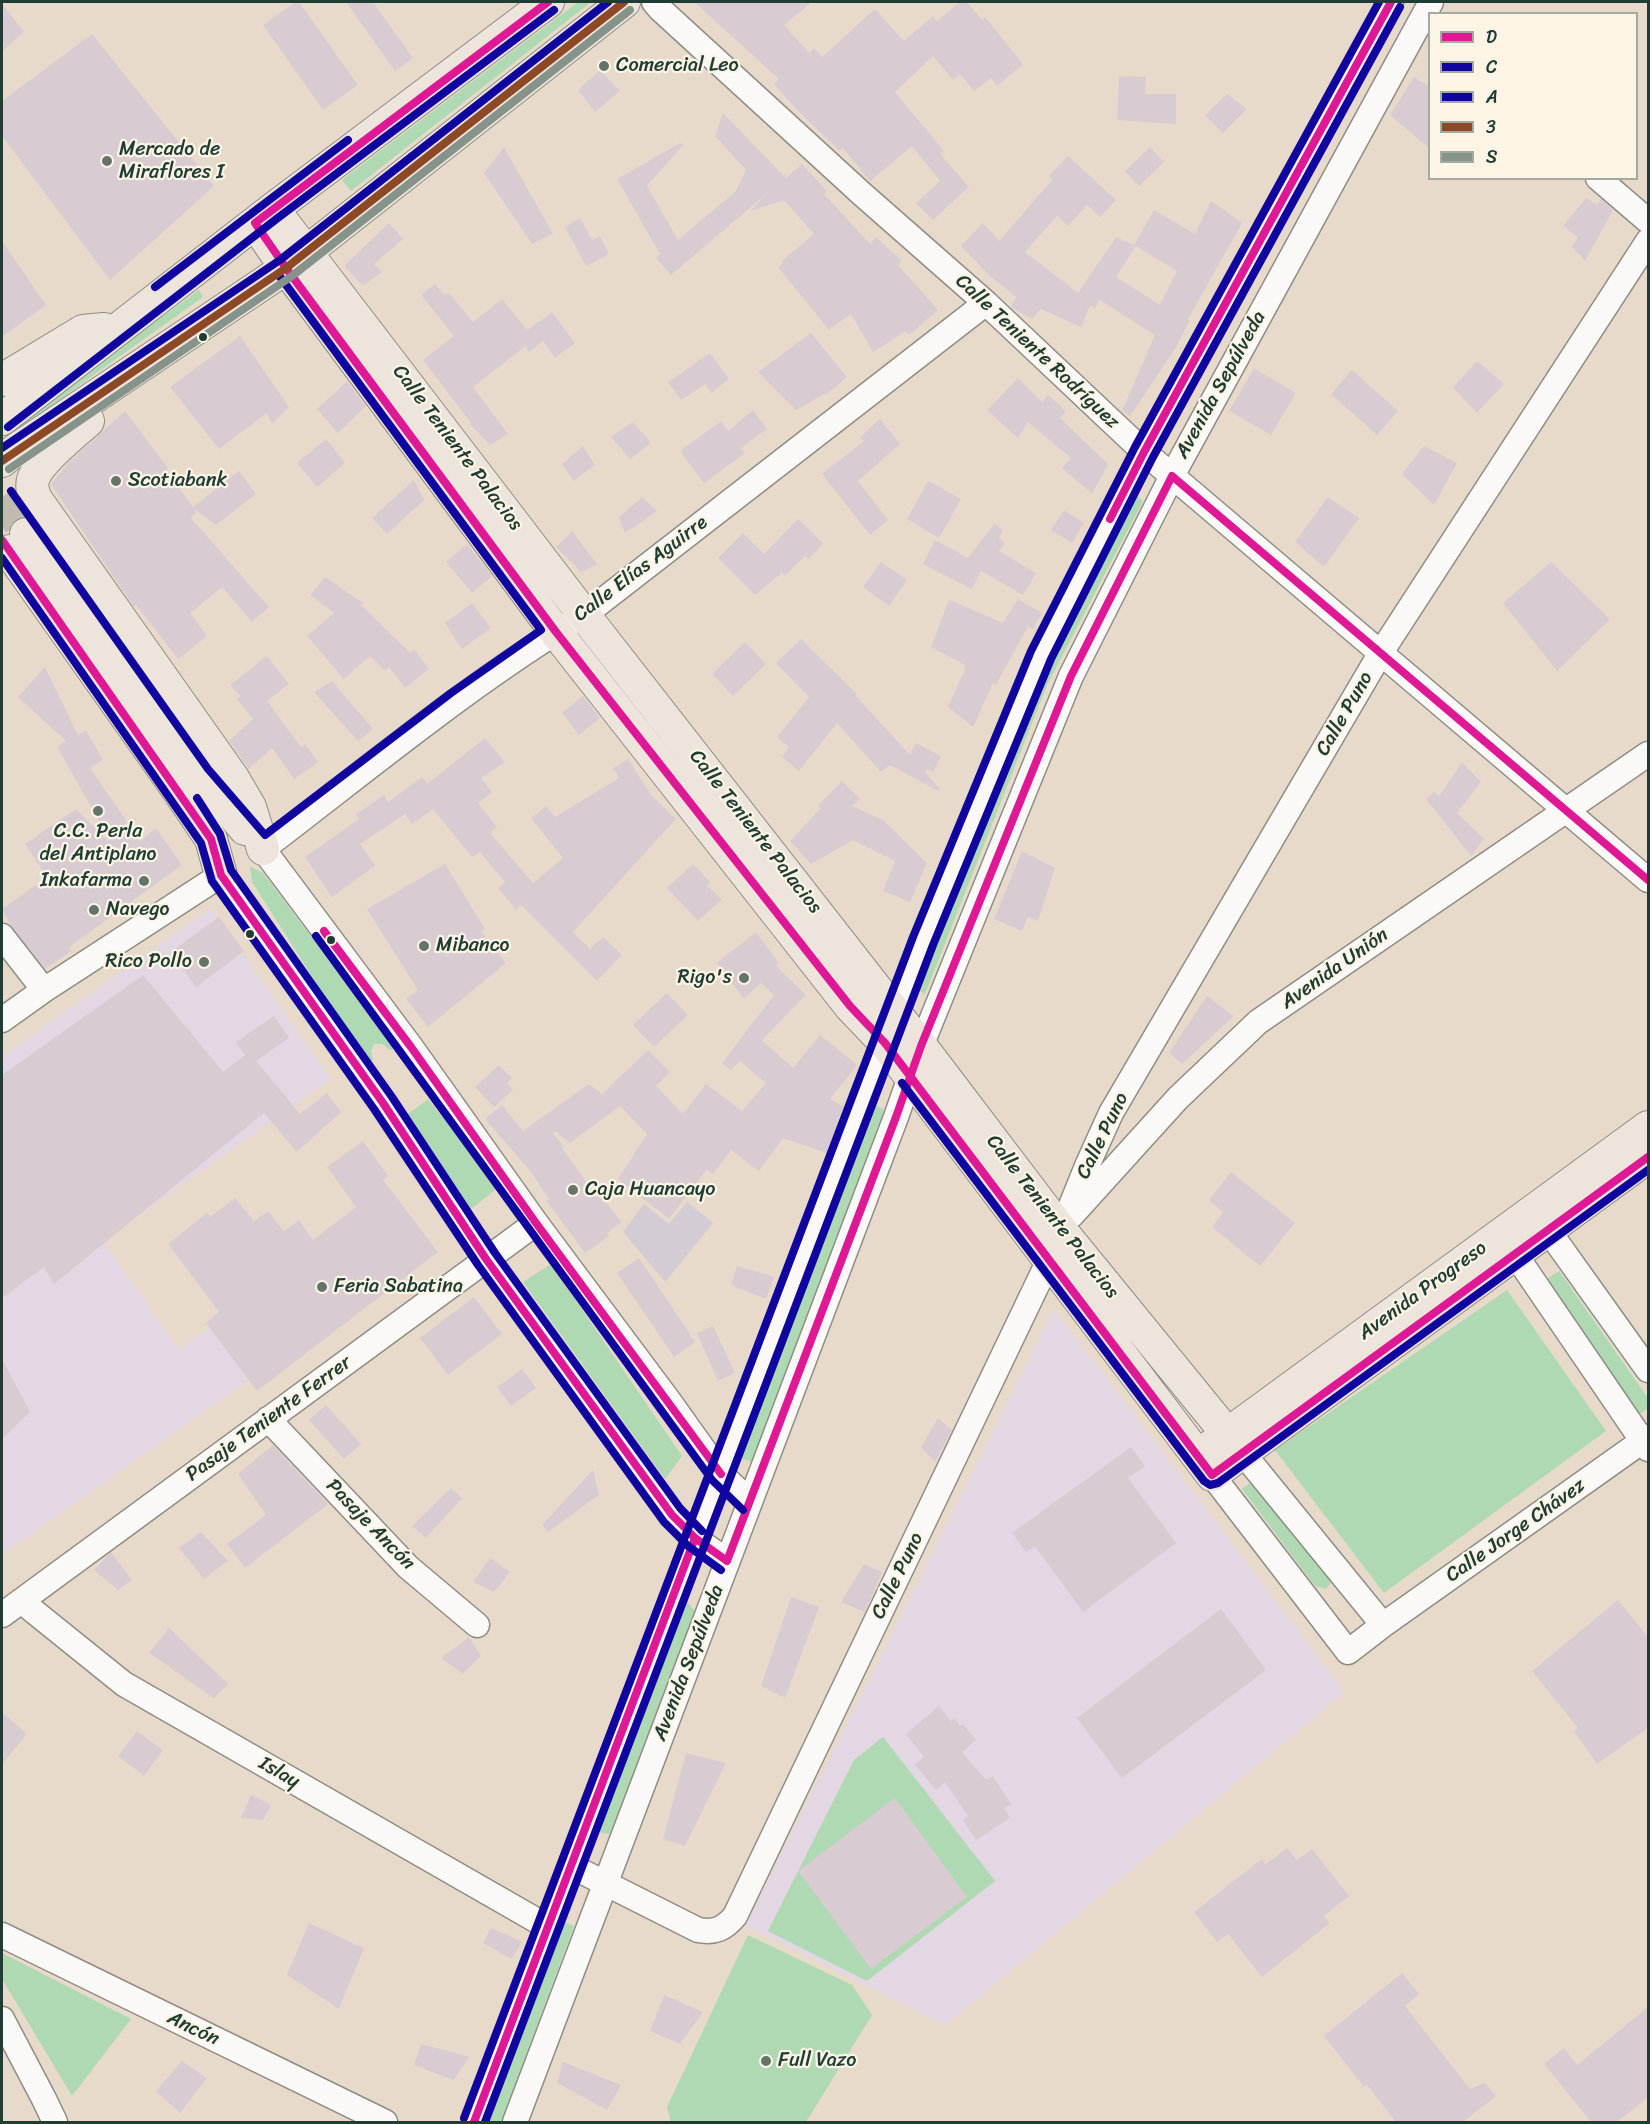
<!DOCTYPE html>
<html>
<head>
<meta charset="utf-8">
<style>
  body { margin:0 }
  #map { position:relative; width:1650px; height:2124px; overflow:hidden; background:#e7dacb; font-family:Sriracha,sans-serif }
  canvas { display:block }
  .frame { position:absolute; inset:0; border:3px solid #1f3d34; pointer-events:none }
  .legend { position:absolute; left:1428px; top:12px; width:210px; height:168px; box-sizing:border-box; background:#fcf5e5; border:2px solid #a4ab9e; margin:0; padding:8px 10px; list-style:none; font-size:18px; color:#1f3d34 }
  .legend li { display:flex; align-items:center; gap:12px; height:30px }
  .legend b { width:30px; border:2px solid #a4ab9e }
</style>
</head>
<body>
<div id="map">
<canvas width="1650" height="2124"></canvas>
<div class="frame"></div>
<ul class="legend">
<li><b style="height:8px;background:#df1995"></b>D</li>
<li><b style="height:8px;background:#10069f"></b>C</li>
<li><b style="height:8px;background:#10069f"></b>A</li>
<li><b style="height:8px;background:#8d4925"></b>3</li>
<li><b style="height:8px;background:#86938a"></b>S</li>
</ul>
</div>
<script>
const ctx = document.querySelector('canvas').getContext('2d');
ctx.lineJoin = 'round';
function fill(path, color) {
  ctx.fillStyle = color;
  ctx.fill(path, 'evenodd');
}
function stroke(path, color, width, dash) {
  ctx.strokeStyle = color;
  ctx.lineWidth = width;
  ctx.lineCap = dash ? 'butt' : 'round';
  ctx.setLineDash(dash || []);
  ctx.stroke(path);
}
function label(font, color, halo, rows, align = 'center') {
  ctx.font = font + ' Sriracha,sans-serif';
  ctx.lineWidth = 4.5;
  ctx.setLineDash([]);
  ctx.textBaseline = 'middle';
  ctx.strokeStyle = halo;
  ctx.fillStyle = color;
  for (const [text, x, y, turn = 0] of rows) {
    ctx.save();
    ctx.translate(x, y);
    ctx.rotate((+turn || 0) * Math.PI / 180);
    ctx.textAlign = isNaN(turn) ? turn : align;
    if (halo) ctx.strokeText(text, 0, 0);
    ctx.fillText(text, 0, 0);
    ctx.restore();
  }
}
fill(new Path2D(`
  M211,908L331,1079L103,1241L179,1350L389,1200L427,1253L2,1555V1057Z
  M1054,1309L1345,1692L946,2025L746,1926Z`), '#e2d7e3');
fill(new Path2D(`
  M687,1202L713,1223L665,1282L623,1232L644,1204L669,1224Z`), '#d3ccd4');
fill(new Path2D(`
  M578,2H591L351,191L342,180Z
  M199,290L203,297L7,437L4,431Z
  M1130,490L1143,501L1048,683L925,994L916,989L1039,676Z
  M250,866L263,873L395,1048L390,1050L382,1044H374L371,1051L373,1060L368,1064L252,882Z
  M428,1099L499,1187L471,1209L407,1115Z
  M875,1104L884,1110L755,1463L741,1458Z
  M551,1264L682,1456L665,1479L523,1282Z
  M1559,1271L1648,1398V1408L1640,1414L1545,1280Z
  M1507,1290L1606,1431L1384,1593L1275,1450Z
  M1253,1481L1333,1576L1330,1584L1326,1589L1315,1586L1242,1489Z
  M687,1602L697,1613L610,1834L598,1832Z
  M883,1737L995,1881L867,1981L768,1931L854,1760Z
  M561,1921L574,1926L501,2122H487Z
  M748,1935L852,1985L872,2015L806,2122H671L667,2107Z
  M2,1953L131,2019L72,2096L2,1979Z`), '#aed9b2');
fill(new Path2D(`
  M296,2H299L358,85L323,110L263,25Z
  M346,2H373L413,58L395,71Z
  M694,2H812L784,25L809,53L814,48L822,57L875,9L904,41L933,16L937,21L960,2H967L982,20L985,17L1023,64L997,86L991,78L974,91L960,74L953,80L933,56L895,92L944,151L940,154L969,187L933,220L916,203L940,181L912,146L870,181L843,148L840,151L797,110L774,84L779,79Z
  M2,4L24,32L2,51Z
  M92,34L214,186L110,280L2,136V101Z
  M600,70L620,91L595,112L578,90Z
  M1119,76L1146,77L1145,94H1176V124L1117,120Z
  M1414,77L1430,87V149L1390,115Z
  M1227,94L1247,109L1223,133L1205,115Z
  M723,113L786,178L802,164L827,191L824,194L870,244L876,237L902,261L898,265L938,310L909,335L906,331L873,352L851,314L829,330L778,267L783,263L782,261L814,234L784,200L750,211L765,195L671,275L656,258L660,254L617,179L680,143L683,145L647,186L678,240L736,191L746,170L715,136Z
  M504,147L553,234L532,244L484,173Z
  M1150,147L1164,162L1139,186L1125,171Z
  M1068,156L1116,200L1100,217L1087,205L1068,226L1057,216L1025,252L1078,293L1116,237L1134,245L1154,210L1195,234L1211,201L1242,223L1188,319L1190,320L1176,347L1130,416L1122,411L1155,335L1100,300L1095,308L1090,305L1081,327L1041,309L1032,319L1011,307L1016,297L989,275L961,246L983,223L999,241L1052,180L1049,176ZM1136,246L1177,271L1160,305L1116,277Z
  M1586,198L1597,205L1601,199L1613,210L1585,261L1572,247L1578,237L1563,226Z
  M580,218L592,240L600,236L609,254L586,266L565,227Z
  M389,223L403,239L374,264L382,272L363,286L344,266Z
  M2,241L46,305L2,337Z
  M435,284L444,295L449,293L473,322L502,299L527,330L552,312L575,343L555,358L543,341L529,352L526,346L473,387L508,434L490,445L470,424L471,423L423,360L454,336L421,295Z
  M811,333L847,377L832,390L796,410L758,372Z
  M240,336L289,407L272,424L267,413L219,449L170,387Z
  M710,353L729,379L711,393L705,384L681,400L668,382Z
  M1477,361L1504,384L1477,413L1453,387Z
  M1254,368L1296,393L1271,435L1229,411Z
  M1352,370L1398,411L1377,435L1331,394Z
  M1018,378L1042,402L1048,395L1066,411L1060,418L1108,464L1092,494L1062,468L1071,458L1028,422L1018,438L987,410Z
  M347,381L366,406L338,433L317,409Z
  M753,410L767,429L741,448L745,453L704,483L680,451L721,421L728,431Z
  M125,411L168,468L166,470L193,507L239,471L256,494L216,525L194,509L196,512L191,518L269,607L252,622L222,587L190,613L207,636L178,659L136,605L134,607L51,484L69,462Z
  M880,419L900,444L858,481L888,520L870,535L822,474L864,441L860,437Z
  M633,422L651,443L630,459L611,437Z
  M326,439L345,463L317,487L297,463Z
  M583,446L595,465L574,481L562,464Z
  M1424,446L1457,463L1434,505L1402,474Z
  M414,480L424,500L387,534L372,518Z
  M928,481L961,499L939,538L907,519Z
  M642,497L657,511L625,533L619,517Z
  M1328,497L1359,518L1324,567L1295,542Z
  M1064,510L1084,523L1072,543L1051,530Z
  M798,519L823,543L809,559L805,556L785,576L782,573L755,595L718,558L743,533L764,554Z
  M994,524L1003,530L999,538L1005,543L999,551L1036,573L1023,595L981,571L972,589L923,564L935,540L968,558Z
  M572,531L597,564L581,572L556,547Z
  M467,544L492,576L472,593L446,562Z
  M881,562L907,580L889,606L863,587Z
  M1551,562L1610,619L1557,671L1503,603Z
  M325,577L363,603L361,605L410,653L414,649L429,669L405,688L389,667L385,671L370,656L344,679L307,636L334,613L310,595Z
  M1018,599L1042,613L1033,629L1028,626L996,685L993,683L973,727L948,707L965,669L963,668L965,665L931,647L949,600L1003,623Z
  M472,603L491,628L462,649L445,623Z
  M801,639L857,694L856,696L910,755L916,743L941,756L933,772L927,769L925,772L940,789L938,791L890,765L881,772L837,723L799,771L782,757L789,747L777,737L809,697L776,663Z
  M745,642L766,664L733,696L712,674Z
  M267,656L289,684L267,701L301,747L305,744L318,762L294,779L272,748L249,769L229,741L253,719L237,699L240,696L230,685Z
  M45,667L78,735L86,730L103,760L90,768L140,841L156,828L182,865L69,947L71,951L45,969L11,926L2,909L47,877L25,844L76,809L108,841L110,840L57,747L66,741L18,697Z
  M332,681L373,729L358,741L314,692Z
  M583,696L600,718L579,735L562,713Z
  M485,738L505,762L481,778L492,792L478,803L497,827L490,833L533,883L563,858L531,818L546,806L555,817L619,778L613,768L628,759L652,796L676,819L573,932L590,949L603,937L622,955L597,981L521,905L516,910L498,888L505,882L480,852L472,857L433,809L412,824L405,814L360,844L375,866L332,897L305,857L359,819L356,814L384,795L388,802L422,777L427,784Z
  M1462,762L1481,782L1457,813L1484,839L1471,856L1426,799L1434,792L1439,796Z
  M842,781L860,799L852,806L883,820L927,863L910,902L883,891L895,861L853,840L811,864L790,841L821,808L818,805Z
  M1022,851L1055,868L1038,921L1028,917L1022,931L994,919Z
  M445,864L485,929L481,932L506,963L428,1027L406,999L418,990L367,909Z
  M693,864L710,882L707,886L722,899L698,921L667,888Z
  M219,917L244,951L196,987L171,952Z
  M756,932L779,963L776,966L806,995L762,1040L793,1068L820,1035L857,1065L830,1099L843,1106L827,1153L783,1138L759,1171L731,1150L713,1174L707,1169L669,1219L618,1179L647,1134L620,1106L570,1143L555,1131L553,1133L564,1147L562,1148L597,1197L600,1194L621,1222L607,1233L609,1236L585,1253L546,1200L549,1199L532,1173L485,1119L502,1105L523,1131L589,1084L602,1094L648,1050L670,1072L656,1086L683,1114L706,1084L742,1111L766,1083L740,1061L731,1070L722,1063L774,995L761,983L744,999L717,963Z
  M143,975L223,1072L245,1055L236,1042L274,1016L289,1038L256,1061L300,1114L327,1093L341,1112L297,1152L264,1113L54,1284L44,1267L2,1298V1075Z
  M667,993L688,1015L654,1047L633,1025Z
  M1207,996L1234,1016L1182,1064L1169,1053Z
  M499,1065L512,1078L507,1083L513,1090L494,1107L475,1087Z
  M363,1141L388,1176L383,1180L438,1252L257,1391L206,1323L219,1312L168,1244L207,1213L210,1217L235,1198L254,1221L268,1211L284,1231L299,1220L313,1240L356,1207L327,1167Z
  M1231,1172L1295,1223L1260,1266L1212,1227L1223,1212L1209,1200Z
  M639,1258L695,1342L674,1357L617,1273Z
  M737,1266L774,1277L766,1299L731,1285Z
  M474,1297L502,1334L448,1375L420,1338Z
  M713,1326L735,1373L718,1381L697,1333Z
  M2,1359L30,1412L2,1439Z
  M522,1369L536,1388L511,1406L497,1387Z
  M326,1405L361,1444L344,1459L309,1420Z
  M938,1418L952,1430L935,1462L921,1447Z
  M273,1445L328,1504L245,1568L227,1544L266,1515L238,1474Z
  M1131,1447L1145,1466L1128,1478L1176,1543L1083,1612L1035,1546L1026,1552L1012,1533Z
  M593,1470L599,1495L548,1532L542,1525Z
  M451,1488L462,1498L426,1538L412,1526Z
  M201,1532L228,1561L204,1579L179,1548Z
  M111,1552L132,1580L118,1590L94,1570Z
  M490,1558L510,1572L494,1592L473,1582Z
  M864,1564L882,1572L865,1612L841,1602Z
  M791,1597L819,1607L785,1698L761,1686Z
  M1618,1600L1648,1637V1728L1597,1764L1574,1731L1578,1728L1532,1671Z
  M1221,1609L1266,1670L1122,1778L1077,1718Z
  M169,1628L228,1684L214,1698L149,1653Z
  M469,1637L481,1656L463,1674L441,1658Z
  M939,1706L951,1721L955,1718L960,1726L963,1724L976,1740L962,1752L986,1780L993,1776L1011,1804L1004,1808L1010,1818L976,1840L963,1820L968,1816L945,1782L936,1790L915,1765L924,1757L906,1734Z
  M2,1712L27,1734L2,1764Z
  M137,1731L163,1750L144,1776L118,1756Z
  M686,1753L726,1763L685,1846L663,1839Z
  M251,1795L271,1805L263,1820L241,1818Z
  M895,1798L967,1897L871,1969L798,1871Z
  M1287,1848L1297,1860L1312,1849L1349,1896L1324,1916L1330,1923L1262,1977L1228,1934L1217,1942L1194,1912L1262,1859L1266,1864Z
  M309,1923L364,1948L339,2009L287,1975Z
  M491,1928L522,1942L512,1959L483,1943Z
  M1402,1973L1419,1994L1405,2006L1470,2089L1485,2083L1496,2096L1463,2122H1396L1367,2085L1364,2087L1324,2036Z
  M664,1995L703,2012L680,2044L650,2031Z
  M1648,2007V2097L1617,2122H1591L1544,2064L1564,2048L1577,2065Z
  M421,2044L470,2057L453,2080L414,2065Z
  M182,2061L207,2078L180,2113L156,2091Z
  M563,2062L621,2085L607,2110L557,2083Z`), '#d8ccd2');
stroke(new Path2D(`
  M2,497L26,534`), '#bfbbad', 32, [32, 16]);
const minor = new Path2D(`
  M654,2L660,9L862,194L986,303L1144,452L1648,880
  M1598,178L1648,221
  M2,936L44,990
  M2,1020L44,990L221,875L383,1103L486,1259L672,1515L695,1538L727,1561
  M1072,1215L1178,1098L1258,1022L1648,754
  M1538,1216L1648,1370
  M1506,1241L1648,1449
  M268,1419L408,1567L477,1625
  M1242,1452L1383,1625
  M1212,1475L1348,1652L1383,1625L1648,1437
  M750,1502L721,1474L669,1401L536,1223L411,1047L263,849C368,769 471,683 584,615L986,303
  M21,1601L124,1684L548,1927
  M2,1615L536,1223
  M571,1866L698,1930C715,1933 724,1929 735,1916L1049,1260L1087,1166L1111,1113L1380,654L1648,241
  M2,1935L385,2122
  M2,2019L44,2099L55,2122
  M474,2122L695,1538L740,1425L923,941L1041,655L1144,452L1391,2
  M515,2122L896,1117L921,1046L1071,676L1172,476L1431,2`);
const major = new Path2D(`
  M273,209L584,615L921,1046L1060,1229L1242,1452
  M255,223L286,268L556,632L850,1006L885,1043L1212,1475L1648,1157
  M2,380L83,331L104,329
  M2,419L273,209L548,2
  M88,421C74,433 37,463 33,480C31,487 33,492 36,499L233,778L250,807L263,849
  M2,461L17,449L286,268L624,2
  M26,534L200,775L245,829
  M9,551L178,790L211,839L221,875
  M1210,1447L1648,1127`);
stroke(minor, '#8e8d84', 27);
stroke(major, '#8e8d84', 34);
stroke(minor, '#fbf9f7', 24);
stroke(major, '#ede4dc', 32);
stroke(new Path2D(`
  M548,2L255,223L286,268L556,632L850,1006L885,1043L1212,1475L1648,1157
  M1110,519L1144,452L1391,2
  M2,540L211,839L221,875L383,1103L486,1259L672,1515L695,1538L727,1561L896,1117L921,1046L1071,676L1172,476L1648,880
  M324,931L411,1047L536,1223L721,1474
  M474,2122L695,1538`), '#df1995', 8);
stroke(new Path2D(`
  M8,427L279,217L554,10
  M2,558L201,843L212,881L374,1109L478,1265L664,1522L688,1546L721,1570
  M316,936L712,1480L743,1510
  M902,1083L1204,1481L1210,1485L1218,1483L1648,1170
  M485,2122L933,945L1051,659L1153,457L1400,7`), '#10069f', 8);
stroke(new Path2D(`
  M155,287L348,140
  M2,448L280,260L608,2
  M11,491L208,769L265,835L451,693L541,630L278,274
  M197,798L220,834L231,870L392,1097L495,1253L680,1508L702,1531
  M464,2118L913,937L1031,651L1135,447L1379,2`), '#10069f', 8);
stroke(new Path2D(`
  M2,461L286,268L624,2`), '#8d4925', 8);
stroke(new Path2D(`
  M9,469L292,276L630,10`), '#86938a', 8);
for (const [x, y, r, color] of [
  [604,66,6,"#657469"],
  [107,161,6,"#657469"],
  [203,337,5,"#1f3d34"],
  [116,481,6,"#657469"],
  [98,811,6,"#657469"],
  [144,881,6,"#657469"],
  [94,910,6,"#657469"],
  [250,934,5,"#1f3d34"],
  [331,940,5,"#1f3d34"],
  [424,946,6,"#657469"],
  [204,962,6,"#657469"],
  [744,978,6,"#657469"],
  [573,1190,6,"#657469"],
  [322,1287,6,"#657469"],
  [766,2061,6,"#657469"]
]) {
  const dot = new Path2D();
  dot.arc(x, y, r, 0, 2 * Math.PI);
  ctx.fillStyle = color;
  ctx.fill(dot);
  stroke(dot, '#fcf5e5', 2);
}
label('20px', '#1f3d34', '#fcf5e5', [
  ["Comercial Leo",616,66],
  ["Mercado de",119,150],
  ["Miraflores I",119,173],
  ["Scotiabank",128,481],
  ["C.C. Perla",98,832,"center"],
  ["del Antiplano",98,855,"center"],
  ["Inkafarma",132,881,"right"],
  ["Navego",106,910],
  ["Mibanco",436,946],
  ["Rico Pollo",192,962,"right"],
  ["Rigo's",732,978,"right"],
  ["Caja Huancayo",585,1190],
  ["Feria Sabatina",334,1287],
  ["Full Vazo",778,2061]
], 'left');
label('20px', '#1f3d34', '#fcf5e5', [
  ["Calle Teniente Rodríguez",1037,352,43],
  ["Avenida Sepúlveda",1221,385,-61],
  ["Calle Teniente Palacios",457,448,53],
  ["Calle Elías Aguirre",641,569,-37],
  ["Calle Puno",1345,714,-60],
  ["Calle Teniente Palacios",755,832,52],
  ["Avenida Unión",1335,969,-35],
  ["Calle Puno",1103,1136,-64],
  ["Calle Teniente Palacios",1052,1217,52],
  ["Avenida Progreso",1423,1291,-36],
  ["Pasaje Teniente Ferrer",269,1419,-36],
  ["Pasaje Ancón",370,1525,46],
  ["Calle Jorge Chávez",1516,1531,-35],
  ["Calle Puno",898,1576,-64],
  ["Avenida Sepúlveda",689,1663,-69],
  ["Islay",279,1773,30],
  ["Ancón",193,2029,26]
]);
</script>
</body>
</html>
